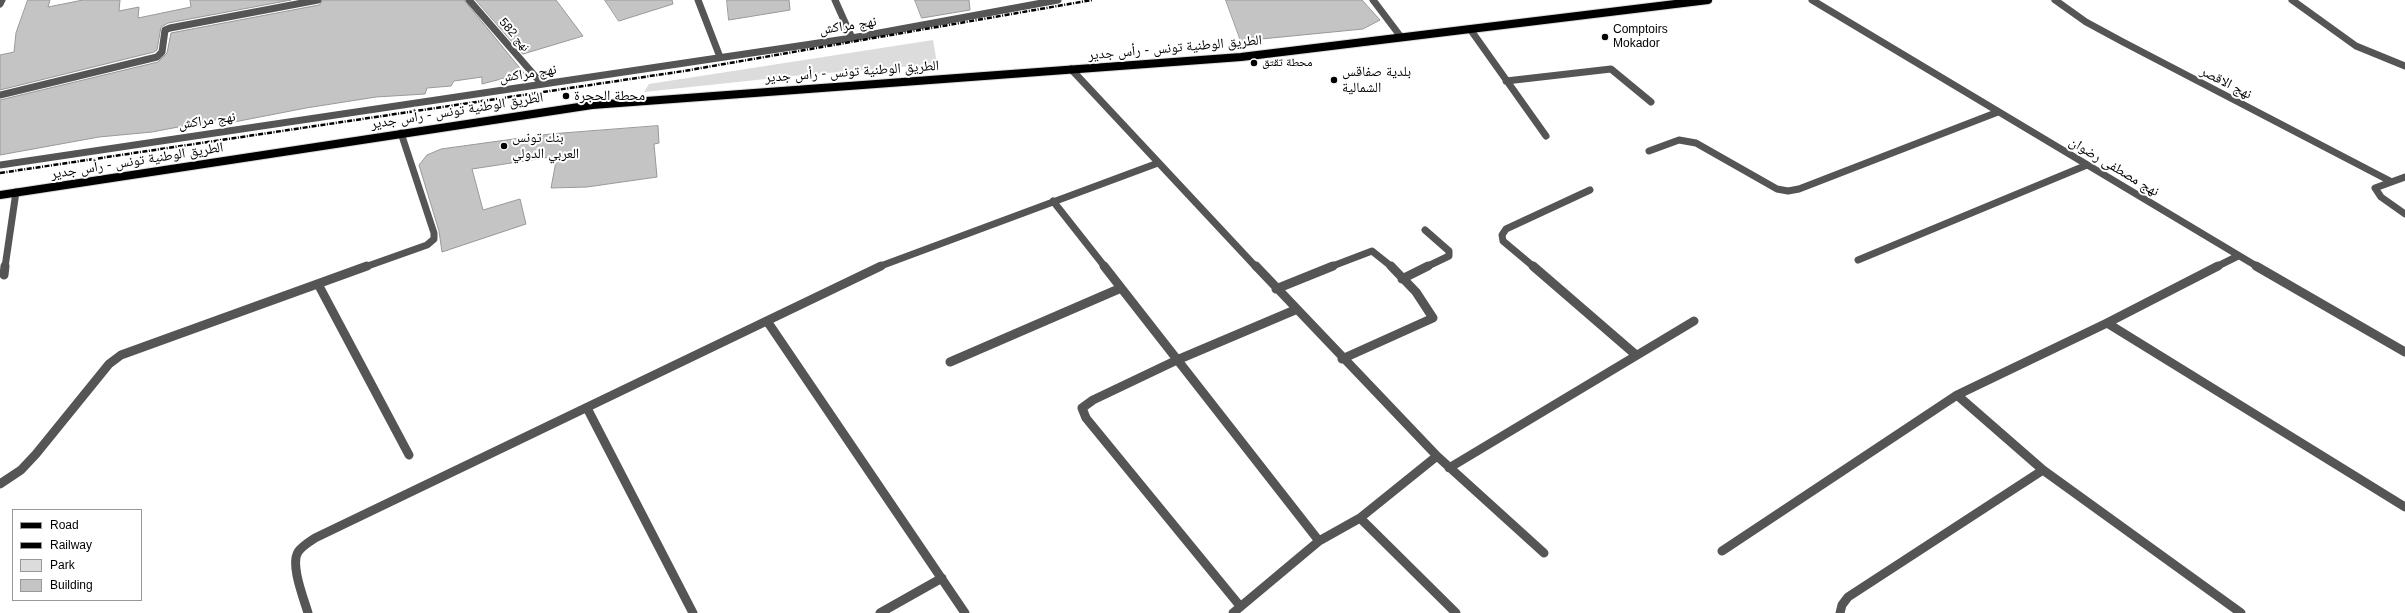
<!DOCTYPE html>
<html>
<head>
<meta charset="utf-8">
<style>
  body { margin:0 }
  #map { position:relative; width:2405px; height:613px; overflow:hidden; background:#fff; font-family:Helvetica,sans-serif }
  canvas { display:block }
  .legend { position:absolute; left:12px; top:509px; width:130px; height:92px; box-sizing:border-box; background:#fff; border:1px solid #999; margin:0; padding:5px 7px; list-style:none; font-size:12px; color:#000 }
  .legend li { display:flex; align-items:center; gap:8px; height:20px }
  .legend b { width:20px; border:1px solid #999 }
</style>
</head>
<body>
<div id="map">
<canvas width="2405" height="613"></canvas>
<ul class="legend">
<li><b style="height:5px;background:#000"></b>Road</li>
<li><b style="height:5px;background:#000"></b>Railway</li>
<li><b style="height:11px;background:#dcdcdc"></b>Park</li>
<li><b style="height:11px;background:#c4c4c4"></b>Building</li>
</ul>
</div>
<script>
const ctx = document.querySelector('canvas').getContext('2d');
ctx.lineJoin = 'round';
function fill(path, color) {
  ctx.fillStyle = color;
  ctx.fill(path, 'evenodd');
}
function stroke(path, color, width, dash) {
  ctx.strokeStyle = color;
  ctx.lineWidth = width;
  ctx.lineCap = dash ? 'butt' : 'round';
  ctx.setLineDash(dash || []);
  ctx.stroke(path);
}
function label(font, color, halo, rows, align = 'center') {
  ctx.font = font + ' Helvetica,"Noto Naskh Arabic",sans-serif';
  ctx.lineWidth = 4;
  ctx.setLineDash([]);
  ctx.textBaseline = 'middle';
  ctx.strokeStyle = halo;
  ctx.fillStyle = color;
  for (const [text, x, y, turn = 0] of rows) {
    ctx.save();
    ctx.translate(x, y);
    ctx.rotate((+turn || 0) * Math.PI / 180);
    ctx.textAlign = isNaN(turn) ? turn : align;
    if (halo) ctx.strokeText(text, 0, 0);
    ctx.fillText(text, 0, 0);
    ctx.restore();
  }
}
fill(new Path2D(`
  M933,40L937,64L803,75L644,92L649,84Z`), '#dcdcdc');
const building = new Path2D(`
  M28,0H50L48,7L83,0H120L119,11L139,7L138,18L191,7L190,0H291L168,23L161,27L157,50L154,52L0,90V55L14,52L16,33Z
  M323,0H464L524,73L482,84V77L454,81L451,86L427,88L425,94L376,97L306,108L234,122L236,116L152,132L99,137L0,155V100L158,62L167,53L171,33L319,5Z
  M476,0H556L583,36L523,54Z
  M605,0H672L673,4L619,21Z
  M727,0H789L790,10L729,20Z
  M915,0H969L970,10L922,18Z
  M1226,0H1362L1380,20L1363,29L1241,41Z
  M658,126L659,143L654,144L657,177L587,187L551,188L557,156L472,169L483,210L520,199L526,224L442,252L439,231L419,165L427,155L441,149L550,134Z`);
fill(building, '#c4c4c4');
stroke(building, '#999', 1);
const primary = new Path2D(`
  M0,195L592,105L1241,57L1708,0`);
stroke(primary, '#dbdbdb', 10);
stroke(new Path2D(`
  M2292,0L2356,46L2405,66`), '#555', 7);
stroke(new Path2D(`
  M469,0L542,84
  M698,0L720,57
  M835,0L852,38
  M1373,0L1401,37
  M1812,0L2258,267
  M2055,0L2086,22L2123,42L2390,181
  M0,4L2,0
  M1470,29L1546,136
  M1071,69L1256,267
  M1506,81L1611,69L1651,102
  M0,95L157,57L162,52L165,30L170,28L318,0
  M1649,151L1679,140L1696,143L1777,189L1788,191L1799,189L1998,112
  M0,165L852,38L1058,0
  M2405,177L2375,188L2381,197L2405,214
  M1053,201L1105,267
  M1425,230L1449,251V256L1426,267
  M1858,260L2087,165
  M5,267L16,192
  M365,267L427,245L434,239V233L401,133
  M878,267L1158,163
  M1330,267L1372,251L1392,267
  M1534,267L1503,241L1502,235L1506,229L1590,190
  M2216,267L2238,256`), '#555', 7);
stroke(new Path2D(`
  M1104,266L1319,541
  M1256,266L1437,456L1544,553
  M1533,266L1636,355
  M2218,266L2107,323L1957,395L2043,470L2241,613
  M2256,266L2405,352
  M4,275L5,266
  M1402,279L1428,266
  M318,284L409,455
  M1276,289L1333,266
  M767,321L965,613
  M2107,323L2405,507
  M1342,359L1433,318L1416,292L1391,266
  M950,362L1121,288
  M587,408L693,613
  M1449,468L1694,321
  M0,484L21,470L36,454L109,364L121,355L367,266
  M1360,518L1456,613
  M1722,551L1957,395
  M1240,606L1086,418L1082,408L1093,400L1177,360L1295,310
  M308,613C304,599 290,565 298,552C302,546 309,542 315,538L881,266
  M880,613L942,578
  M1233,613L1319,541L1360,518L1437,456
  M1840,613L1842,605L1848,597L2043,470`), '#555', 9);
stroke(primary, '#000', 8);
stroke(new Path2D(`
  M0,173L684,71L1092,0`), '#000', 2.5, [5, 1.5, 1, 1.5]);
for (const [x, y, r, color] of [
  [1605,37,4,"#000"],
  [1254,63,4,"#000"],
  [1334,80,4,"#000"],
  [566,96,4,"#000"],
  [504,146,4,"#000"]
]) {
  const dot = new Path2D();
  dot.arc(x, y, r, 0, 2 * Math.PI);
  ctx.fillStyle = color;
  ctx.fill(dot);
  stroke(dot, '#fff', 1.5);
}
label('12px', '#000', '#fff', [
  ["Comptoirs",1613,30],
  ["Mokador",1613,44],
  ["محطة تقتق",1262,63]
], 'left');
label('12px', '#000', '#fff', [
  ["نهج 582",514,35,49]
]);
label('14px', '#000', '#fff', [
  ["نهج مراكش",848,26,-9],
  ["الطريق الوطنية تونس - رأس جدير",1175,48,-5],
  ["الطريق الوطنية تونس - رأس جدير",852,72,-4],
  ["نهج مراكش",528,74,-9],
  ["نهج الاقصر",2226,83,27],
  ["الطريق الوطنية تونس - رأس جدير",457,111,-9],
  ["نهج مراكش",207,121,-8],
  ["الطريق الوطنية تونس - رأس جدير",137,161,-9],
  ["نهج مصطفى رضوان",2114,167,31]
]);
label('14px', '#000', '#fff', [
  ["بلدية صفاقس",1342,72],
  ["الشمالية",1342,88],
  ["محطة الحجرة",574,96],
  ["بنك تونس",512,138],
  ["العربي الدولي",512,154]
], 'left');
</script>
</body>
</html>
